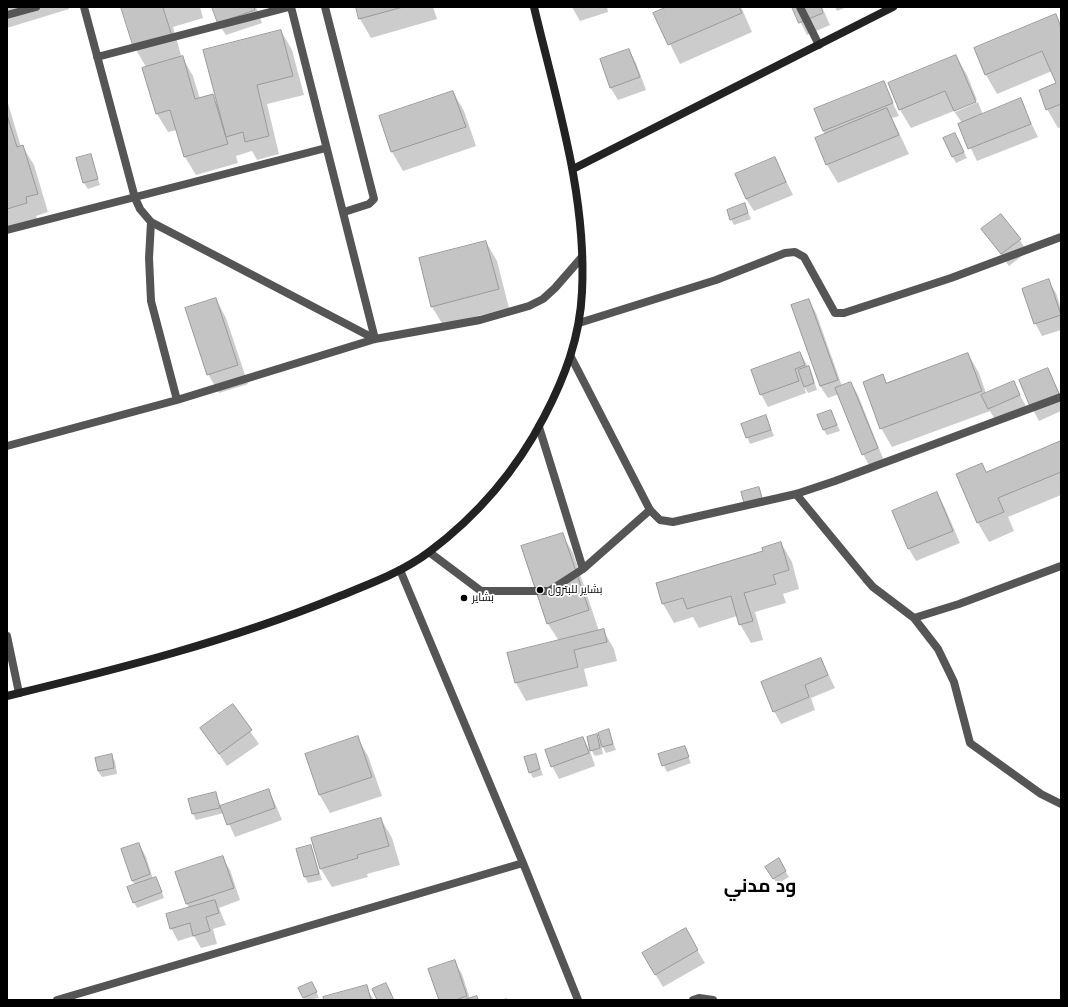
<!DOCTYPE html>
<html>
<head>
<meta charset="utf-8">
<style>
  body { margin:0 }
  #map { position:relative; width:1068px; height:1007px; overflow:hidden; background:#fff; font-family:Quicksand,sans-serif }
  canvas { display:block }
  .frame { position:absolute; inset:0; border:8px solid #000; pointer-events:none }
</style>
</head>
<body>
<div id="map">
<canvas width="1068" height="1007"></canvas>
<div class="frame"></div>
</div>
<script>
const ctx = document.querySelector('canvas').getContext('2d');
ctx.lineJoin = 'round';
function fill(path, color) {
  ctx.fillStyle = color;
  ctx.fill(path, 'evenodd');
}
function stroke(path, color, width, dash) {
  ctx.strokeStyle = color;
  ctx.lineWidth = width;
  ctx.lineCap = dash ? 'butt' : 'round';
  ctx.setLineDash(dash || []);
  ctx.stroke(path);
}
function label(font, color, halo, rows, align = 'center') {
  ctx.font = font + ' Quicksand,Cairo,sans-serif';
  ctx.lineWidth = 3.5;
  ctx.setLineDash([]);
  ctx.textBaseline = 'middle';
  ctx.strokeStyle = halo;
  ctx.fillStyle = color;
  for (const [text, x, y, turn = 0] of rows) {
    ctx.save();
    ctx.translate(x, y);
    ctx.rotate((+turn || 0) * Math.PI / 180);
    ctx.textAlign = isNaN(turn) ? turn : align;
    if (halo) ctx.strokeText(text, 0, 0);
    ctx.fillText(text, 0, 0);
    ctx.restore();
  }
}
fill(new Path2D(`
  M7,7H69V9L7,28Z
  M122,7H200L203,18L173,27L181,55L193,76L200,99L212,95L217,104L281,31L292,50L304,95L267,104L279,154L257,160L252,151L236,156L238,163L196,175L185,157L177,130L168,132L157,114L146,67L135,48Z
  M213,7H256L262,23L226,35L218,23Z
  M357,7H433L437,19L371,38L360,19Z
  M572,7H607L608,12L580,21Z
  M670,7H741L752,32L680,64L655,14Z
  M793,7H822L830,25L807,35Z
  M835,7H847L837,11Z
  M1055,16L1061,26V127L1058,128L1047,109L1057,84L1052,71L997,94L986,75L975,49Z
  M629,50L636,63L646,90L618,100L610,87Z
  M956,56L967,75L977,100L955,110V112L978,102L983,115L1020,100L1038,137L977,161L959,124L962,123L954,111L911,128L900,110L889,84Z
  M883,82L899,116L892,118L909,154L838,183L827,165L816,139L826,135L823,131Z
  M453,92L464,111L476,146L403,171L392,152L381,116Z
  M7,100L21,147H23L34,165L48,212L36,216L38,221L10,230L7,224Z
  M944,139L958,140L967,158L956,163Z
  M90,155L100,185L88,189L84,183Z
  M775,158L793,195L754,211L746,199Z
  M744,204L751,219L734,225L731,219Z
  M983,230L1020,240L1027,252L1009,266Z
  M486,242L497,261L509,308L443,325L432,307Z
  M1048,280L1056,293L1061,309V330L1042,336L1035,323Z
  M216,299L226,318L248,384L219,393L208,374Z
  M809,300L816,313L842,386L851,383L858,395L884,461L870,467L863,454L839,394L828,398L820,386Z
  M800,353L812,374L817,390L808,393L804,386L806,393L768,407L761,394Z
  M968,354L979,373L986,393L1013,382L1027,408L996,421L990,411L892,447L881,428L883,376L887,384Z
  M1047,369L1061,396V411L1039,421L1032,408Z
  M831,411L840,431L827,435L823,429Z
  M766,416L774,436L750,444L742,424Z
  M1061,442V495L1008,517L1014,531L989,542L978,523L958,475L987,473Z
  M937,493L944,506L960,543L916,561L909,549L893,511Z
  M562,534L573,553L599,631L603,630L614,649L617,661L584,669L588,686L526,701L516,683L559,641L548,624L523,547Z
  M781,543L792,562L799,589L783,594L786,603L755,612L763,640L751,643L740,624L737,616L699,628L693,617L674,623L663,604L657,583L764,552Z
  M821,659L835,688L811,698L815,710L781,724L774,711Z
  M232,706L259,744L227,766L201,728Z
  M608,730L616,750L606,753L601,744L603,754L595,756L591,750L597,736L602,743Z
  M357,737L368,756L382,796L330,813L319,794Z
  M583,738L590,751L595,766L559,779L552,766Z
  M684,747L691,763L667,772L659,755Z
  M111,755L115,761L117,774L102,777L98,771Z
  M535,755L543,775L533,778L530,772Z
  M268,790L275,803L282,820L235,837L224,813L196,820L193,814L215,793L221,807Z
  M381,819L392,838L400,865L367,874L368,877L332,887L321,869Z
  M139,844L146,857L153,879L156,878L159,884L164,898L137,908L134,902L135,885L132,880Z
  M311,846L322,880L308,883L305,877L297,850Z
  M222,857L230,870L240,900L219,908L226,925L213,929L217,944L201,948L194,936L178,941L171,928L189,908L186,903Z
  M778,860L789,877L777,884L767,867Z
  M685,930L705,963L663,987L643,954Z
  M454,961L462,974L470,999L478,1000H440Z
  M366,987L374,1000H325Z
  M300,988L315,989L319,998L305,1000Z
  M507,998L508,1000H500Z`), '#0003');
const building = new Path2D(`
  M121,7H167L163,8L172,36L134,48Z
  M212,7H254L255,10L218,23Z
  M356,7H403L359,19Z
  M667,7H739L742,13L668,45L653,13Z
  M792,7H821L823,13L799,23Z
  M1056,14L1061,27V104L1046,110L1039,90L1056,83L1042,51L985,75L974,48Z
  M281,30L293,76L257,85L269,136L245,142L243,132L226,137L203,50Z
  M629,49L640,77L610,88L600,59Z
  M956,55L976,102L954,111L945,91L899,110L888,83Z
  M183,56L195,99L213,94L228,144L184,157L170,110L156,114L142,68Z
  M884,81L893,103L823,131L814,109Z
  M453,91L466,127L391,152L379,116Z
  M1021,98L1031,124L968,149L958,124Z
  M887,108L899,135L826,165L815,138Z
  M7,115L17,147L23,145L38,194L26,197L27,203L7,209Z
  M955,133L964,152L952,157L943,138Z
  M91,154L98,179L83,183L76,158Z
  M775,157L786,182L746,199L735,174Z
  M745,203L748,213L730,220L727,210Z
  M1001,214L1021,239L1001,254L981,229Z
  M486,241L499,289L431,307L419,258Z
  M1049,279L1061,315L1034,324L1022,289Z
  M216,298L238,365L207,375L185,308Z
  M809,299L838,380L820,386L791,305Z
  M800,352L805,365L795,369L799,381L760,395L751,370Z
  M968,353L982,391L880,429L863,382L883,374L886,383Z
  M809,366L814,383L804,387L798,370Z
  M1048,368L1060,396L1031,409L1019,380Z
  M1014,381L1020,395L988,409L981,395Z
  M851,382L878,448L862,455L835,388Z
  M831,410L837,425L823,430L817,415Z
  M766,415L771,430L746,438L741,424Z
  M1061,441V472L998,498L1004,512L977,523L956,474L982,463L986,472Z
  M759,487L762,498L744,503L741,492Z
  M937,492L953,531L908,549L892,511Z
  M563,533L589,610L547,624L521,546Z
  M781,542L789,570L773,575L776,584L744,593L753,621L739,625L731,596L687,609L683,598L662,604L656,583L763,551L762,548Z
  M604,629L607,642L574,650L578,667L515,683L507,653Z
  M821,658L828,675L805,685L809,697L773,712L761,682Z
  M233,704L252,730L219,754L200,728Z
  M609,729L613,744L602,747L598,733Z
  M597,734L600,748L590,751L587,737Z
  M358,736L372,777L319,795L305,754Z
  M583,737L589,753L551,767L545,750Z
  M685,746L689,757L662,766L658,754Z
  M112,754L114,768L98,771L95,758Z
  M536,754L540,769L529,773L524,757Z
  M269,789L275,808L227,825L220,806Z
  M216,792L220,808L192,814L188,799Z
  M381,818L389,846L357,855L358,858L320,869L311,838Z
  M139,843L150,874L132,881L121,849Z
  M311,845L319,874L304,877L296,849Z
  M223,856L234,888L186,904L175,872Z
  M779,858L786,871L773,879L765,867Z
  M156,877L162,892L133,903L127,887Z
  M215,900L219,913L206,917L210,931L193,936L190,923L170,929L166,914Z
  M686,928L698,950L655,975L642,953Z
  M455,960L467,996L455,1000H439L428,969Z
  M312,982L317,992L303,998L298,988Z
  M386,983L394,1000H377L372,989Z
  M367,985L371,1000H324L323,997Z
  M477,996L478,1000H463Z`);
fill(building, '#c4c4c4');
stroke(building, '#999', 1);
stroke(new Path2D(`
  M325,7L374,199L369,204L344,212
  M800,7L819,45
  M579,323L716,280L785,253L795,252L804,257L835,313H844L951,278L1061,237
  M429,552L481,591H549L583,569L539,427
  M583,569L650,510
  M693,1000L699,998L713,1000`), '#555', 8);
stroke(new Path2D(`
  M84,7L135,198L140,209L151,222L375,339
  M291,7L375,339
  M7,15L36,7
  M97,57L289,7
  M151,222L149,258L151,301L177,400
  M7,230L326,148
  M571,357L650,510L660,520L673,522L796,494L835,481L1061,397
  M7,446L177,400L375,339L480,320L529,306L543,299L555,288L582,257
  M796,494L866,579L873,587L914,618L938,649L954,682L970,743L1041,794L1061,804
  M400,570L523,863L578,1000
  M914,618L959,604L1061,566
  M7,636L19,693
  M57,1000L523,863`), '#555', 8);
stroke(new Path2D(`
  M573,169L893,7
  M7,696C118,669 229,641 335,598C367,585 401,573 429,552C477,516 517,469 544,417C565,377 580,337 582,292C587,195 556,100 534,7`), '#222', 8);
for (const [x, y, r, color] of [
  [540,590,4,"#000"],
  [464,598,4,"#000"]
]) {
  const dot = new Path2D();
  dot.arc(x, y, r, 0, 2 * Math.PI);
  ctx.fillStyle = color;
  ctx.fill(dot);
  stroke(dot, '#fff', 1.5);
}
label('11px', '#000', '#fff', [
  ["بشاير للبترول",548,590],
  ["بشاير",472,598]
], 'left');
label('bold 19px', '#000', '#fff', [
  ["ود مدني",760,886]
]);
</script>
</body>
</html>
